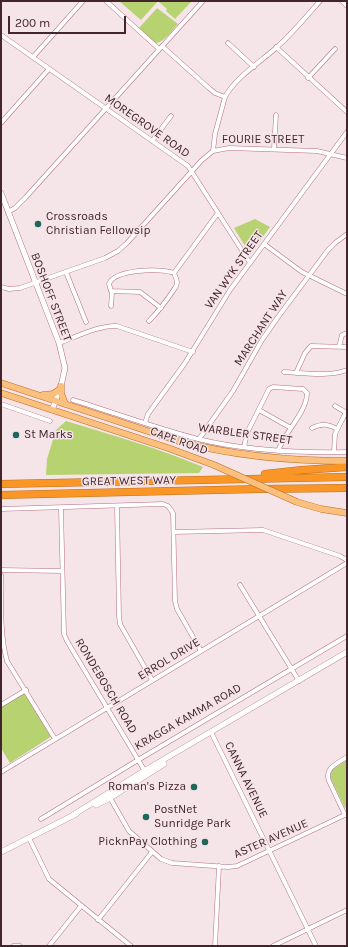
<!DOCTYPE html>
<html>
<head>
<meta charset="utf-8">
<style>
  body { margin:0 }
  #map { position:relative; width:348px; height:947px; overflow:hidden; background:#f5e5e8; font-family:Karla,sans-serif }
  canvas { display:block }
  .frame { position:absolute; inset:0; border:2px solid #43252d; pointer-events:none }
  .scale { position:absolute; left:8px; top:16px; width:118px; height:18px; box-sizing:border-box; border:2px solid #43252d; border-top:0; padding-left:5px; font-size:12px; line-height:14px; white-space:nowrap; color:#43252d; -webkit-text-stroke:3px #f5e5e8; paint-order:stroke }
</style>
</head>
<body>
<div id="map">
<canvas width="348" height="947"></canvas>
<div class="frame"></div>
<div class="scale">200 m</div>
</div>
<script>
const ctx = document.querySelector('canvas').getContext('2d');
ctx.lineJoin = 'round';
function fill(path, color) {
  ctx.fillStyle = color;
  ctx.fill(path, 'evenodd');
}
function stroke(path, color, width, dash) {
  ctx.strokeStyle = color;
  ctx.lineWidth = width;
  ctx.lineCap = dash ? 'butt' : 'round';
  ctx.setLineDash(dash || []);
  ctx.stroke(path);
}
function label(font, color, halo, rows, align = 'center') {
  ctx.font = font + ' Karla,sans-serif';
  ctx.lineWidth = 3;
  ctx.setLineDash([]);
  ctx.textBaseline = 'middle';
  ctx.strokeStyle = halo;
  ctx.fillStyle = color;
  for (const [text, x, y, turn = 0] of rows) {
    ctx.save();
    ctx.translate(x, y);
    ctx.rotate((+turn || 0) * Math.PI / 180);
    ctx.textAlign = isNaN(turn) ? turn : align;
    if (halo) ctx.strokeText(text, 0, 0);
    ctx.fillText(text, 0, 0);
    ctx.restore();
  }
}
fill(new Path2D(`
  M119,1H158L141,20Z
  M160,1H192L175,19L166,11L167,9L159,2Z
  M157,8L178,24C172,30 164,43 155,43L139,28Z
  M255,219L270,227L250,254L234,228Z
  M66,421C112,435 158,448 203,467L199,473L46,475L47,459L56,430Z
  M25,692L52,736L10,763L1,748V706Z
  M347,760V807L345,808L330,777L332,770Z`), '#b6d271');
const minor = new Path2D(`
  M106,1L159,49
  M342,1L347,6
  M1,35L188,166L250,263
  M228,43L254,67
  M162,46L210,89L215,93L225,97
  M276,47L347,112
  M33,57L83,1
  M308,78L335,49
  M1,123L49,69
  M152,141L171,116
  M274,149L276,115
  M213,151L215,134L225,97C235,78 260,62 276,48C292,34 306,17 320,1
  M8,212L15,208L26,197L203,1
  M264,244L302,272L347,294
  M66,272L86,322
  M174,273L218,213
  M1,287L9,289L20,288L105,258L118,251L127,243L202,160L213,151L229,148L317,151L347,158
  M111,306L112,292
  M149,321C159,311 167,300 175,288C179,283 176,278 174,273C161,268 114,269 109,284L111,291L140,292L161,308
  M59,343C76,337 99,325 117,326L193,352
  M339,347L342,335L347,333
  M284,372C303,373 330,377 347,370
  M296,373L305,353L311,346L347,347
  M73,400C115,413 156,428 198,439C247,451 297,453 347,452
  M1,404L50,421
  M335,406L347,413
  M259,410L291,428
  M145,423L148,414L185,363L230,290L347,132
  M312,428C322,423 328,424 337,429
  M199,439L233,391L262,340L278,317L328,250L335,243L347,234
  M244,447L247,433L269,389L273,387L303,389L307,393C307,412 284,433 278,451
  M334,452L335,434L346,412
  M117,506L119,616L120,624L152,680
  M61,508L64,634L67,641L146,773
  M1,509L163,504L168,506L173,513L175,601L177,609L201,651
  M174,532L263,530L340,556L347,560
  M1,570L62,571
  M1,575C1,601 0,637 7,661L55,739
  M240,585L299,681
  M1,705L26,690
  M211,732L316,946
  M1,772L347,563
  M109,796L129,831L161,859L172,863L228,867L237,866L347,814
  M345,815L329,781C324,768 338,763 347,757
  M41,819L138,760L347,636
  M29,838L49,879L131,946
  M98,920L152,852
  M13,946H20
  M49,946L81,906
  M215,946L219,866
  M273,946L347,910`);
const tertiary = new Path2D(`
  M1,193L59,343L65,368L61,386L52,410`);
const secondary = new Path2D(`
  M96,805L110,798L164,764
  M73,815L144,771L347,652
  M1,852L76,814`);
const primary = new Path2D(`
  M1,383L178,441C234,456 289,461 347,461
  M61,386V393L65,404
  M1,393L168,448L214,465
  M43,395L53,394L59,390
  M297,502L321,509L347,513`);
const motorway = new Path2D(`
  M265,474L302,470L347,467
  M1,484L347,477
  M1,495L258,489L347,488`);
stroke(minor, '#b56e82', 5);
stroke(tertiary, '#b56e82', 6);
stroke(secondary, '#b56e82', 6);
stroke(primary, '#b96e28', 7);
stroke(motorway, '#b96e28', 8);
stroke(minor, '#fff', 4);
stroke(tertiary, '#fff', 5);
stroke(secondary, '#fff', 5.5);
stroke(primary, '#fbc07d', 6);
stroke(motorway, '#f99626', 7);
const primaryBridge = new Path2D(`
  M214,465L297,502`);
stroke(primaryBridge, '#b96e28', 7, []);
stroke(primaryBridge, '#fbc07d', 6);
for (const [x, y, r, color] of [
  [38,224,4,"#1e675d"],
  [16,435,4,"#1e675d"],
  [194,787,4,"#1e675d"],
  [146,817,4,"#1e675d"],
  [205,842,4,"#1e675d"]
]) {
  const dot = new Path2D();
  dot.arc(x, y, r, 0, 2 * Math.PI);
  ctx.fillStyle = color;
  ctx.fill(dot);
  stroke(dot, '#f5e5e8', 1.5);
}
label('12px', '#43252d', '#f5e5e8', [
  ["MOREGROVE ROAD",147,126,35],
  ["FOURIE STREET",263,140],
  ["VAN WYK STREET",234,270,-55],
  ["BOSHOFF STREET",51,297,69],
  ["MARCHANT WAY",261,328,-57],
  ["WARBLER STREET",245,434,8],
  ["CAPE ROAD",179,441,20],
  ["GREAT WEST WAY",129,481,-1],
  ["ERROL DRIVE",169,659,-31],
  ["RONDEBOSCH ROAD",106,686,59],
  ["KRAGGA KAMMA ROAD",188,717,-30],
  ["CANNA AVENUE",246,780,64],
  ["ASTER AVENUE",271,839,-24]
]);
label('12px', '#43252d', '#f5e5e8', [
  ["Crossroads",46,217],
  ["Christian Fellowsip",46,231],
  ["St Marks",24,435],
  ["Roman's Pizza",186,787,"right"],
  ["PostNet",154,810],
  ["Sunridge Park",154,824],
  ["PicknPay Clothing",197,842,"right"]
], 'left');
</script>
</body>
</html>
